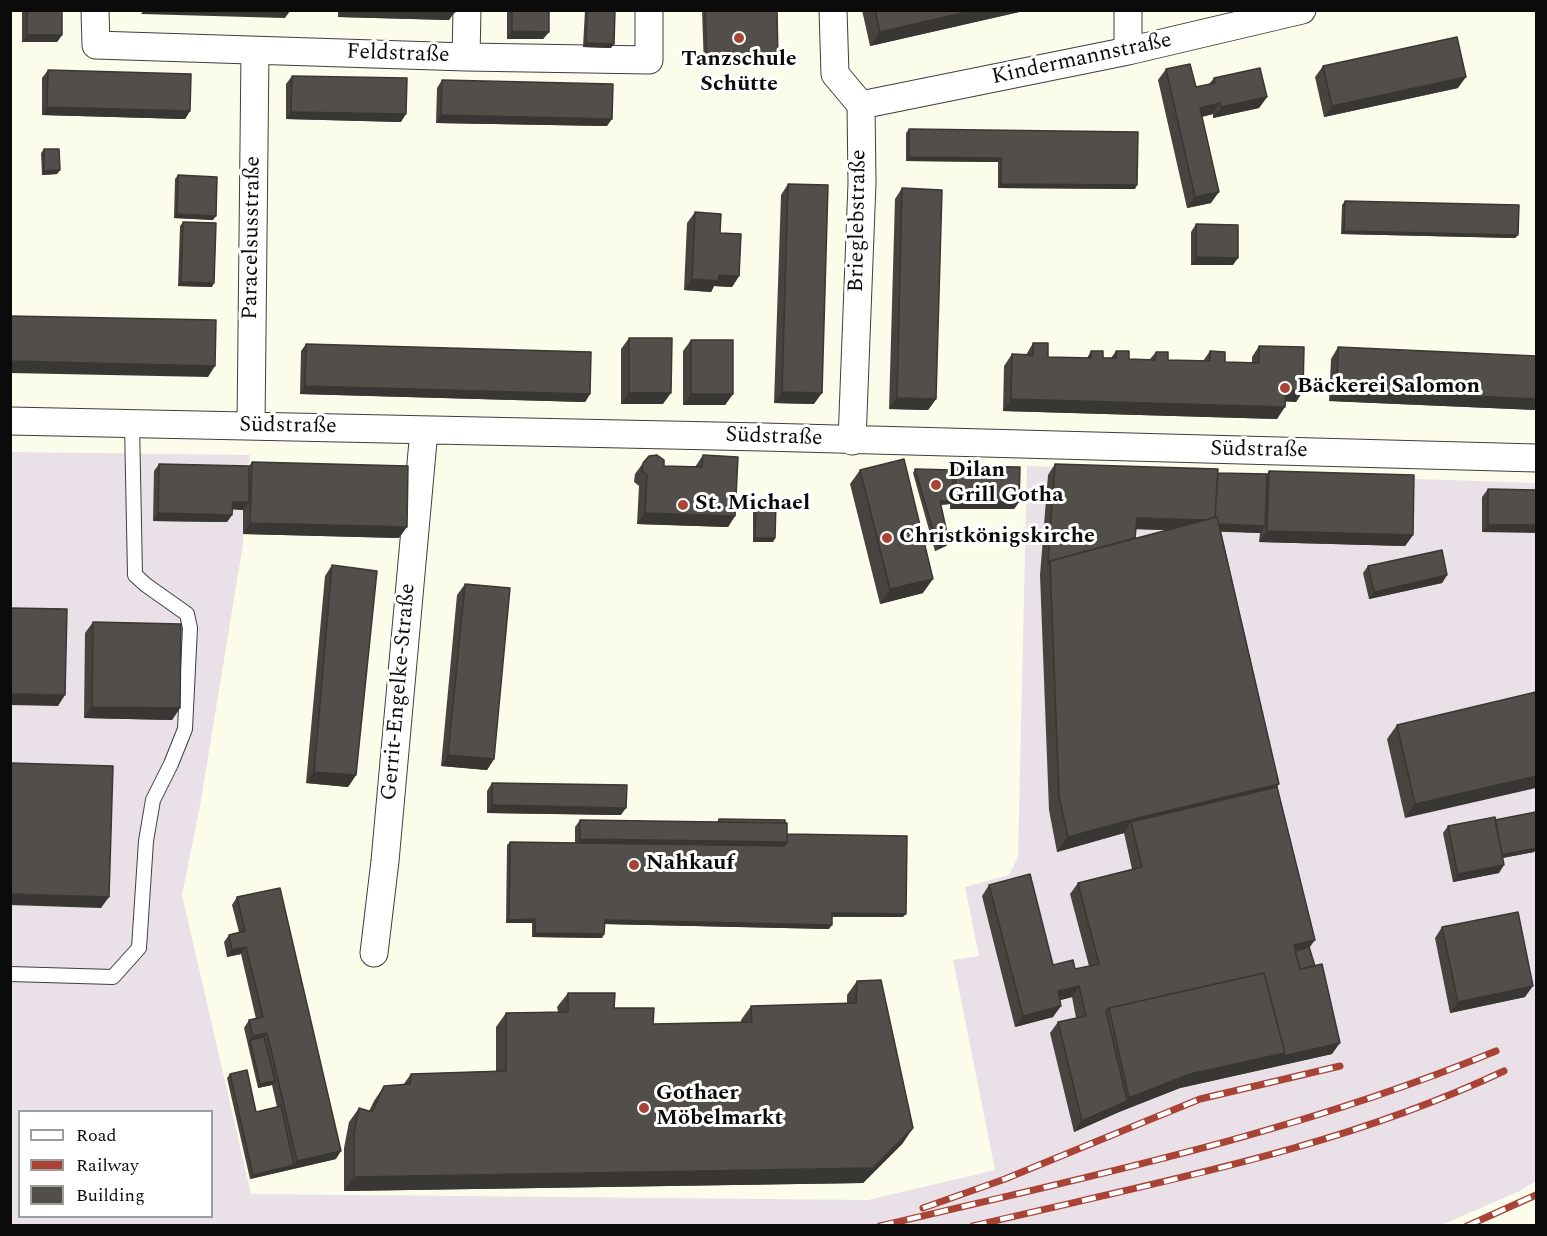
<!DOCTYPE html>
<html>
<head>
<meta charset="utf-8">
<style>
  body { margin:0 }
  #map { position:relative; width:1547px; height:1236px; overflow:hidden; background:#fcfceb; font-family:Spectral,serif }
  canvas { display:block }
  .frame { position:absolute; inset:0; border:12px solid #0b0b0b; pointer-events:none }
  .legend { position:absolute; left:18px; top:1110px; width:195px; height:108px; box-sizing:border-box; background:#fff; border:2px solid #9d9d9d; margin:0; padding:8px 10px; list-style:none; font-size:18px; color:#0b0b0b }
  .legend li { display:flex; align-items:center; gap:12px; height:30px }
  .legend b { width:30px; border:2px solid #9d9d9d }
</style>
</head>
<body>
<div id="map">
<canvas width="1547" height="1236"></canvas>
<div class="frame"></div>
<ul class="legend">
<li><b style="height:8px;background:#fff"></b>Road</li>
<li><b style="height:8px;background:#a84336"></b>Railway</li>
<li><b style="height:16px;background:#524e49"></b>Building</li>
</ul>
</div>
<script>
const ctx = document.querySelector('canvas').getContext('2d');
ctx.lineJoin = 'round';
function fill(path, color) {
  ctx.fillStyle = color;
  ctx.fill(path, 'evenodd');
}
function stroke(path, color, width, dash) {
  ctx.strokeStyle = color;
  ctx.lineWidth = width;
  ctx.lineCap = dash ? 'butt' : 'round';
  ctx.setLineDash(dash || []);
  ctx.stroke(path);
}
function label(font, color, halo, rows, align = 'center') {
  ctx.font = font + ' Spectral,serif';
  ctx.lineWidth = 6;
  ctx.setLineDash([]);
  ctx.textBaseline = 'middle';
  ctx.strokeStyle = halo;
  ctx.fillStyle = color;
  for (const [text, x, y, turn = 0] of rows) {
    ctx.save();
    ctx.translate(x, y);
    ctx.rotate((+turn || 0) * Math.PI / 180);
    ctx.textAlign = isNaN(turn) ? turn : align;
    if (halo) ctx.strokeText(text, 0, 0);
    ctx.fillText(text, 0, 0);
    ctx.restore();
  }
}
fill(new Path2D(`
  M11,452L250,455L243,544L200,806L182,895L251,1194L868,1200L995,1170L953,960L979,956L965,887L1009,875L1018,857L1027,466L1536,483V1181L1518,1192L1439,1226H11ZM20,1112H212V1216H20Z`), '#e9e0e8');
const service = new Path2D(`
  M10,974L113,977L139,948L146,841L153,800L171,764L185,729L190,628L187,614L146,585L135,575L132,424`);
const minor = new Path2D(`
  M95,10L96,45L466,57L649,60V10
  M833,10L835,74L861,105L862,183L852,441
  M1128,10V51
  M466,57L467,10
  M861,105L1128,51L1302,10
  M10,421L763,437L1536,458
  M251,426L255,51
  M374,953L385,861L424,430`);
stroke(service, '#3e3e3e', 16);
stroke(minor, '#3e3e3e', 29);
stroke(service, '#fff', 14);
stroke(minor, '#fff', 27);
const rail = new Path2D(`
  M923,1208L1005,1179L1200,1099L1340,1066
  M880,1226C1087,1177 1298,1133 1496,1051
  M973,1226C1152,1183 1337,1150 1504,1071
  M1467,1226L1536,1195`);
stroke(rail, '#a84336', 7);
stroke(rail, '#fff', 4.5, [14]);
fill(new Path2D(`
  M22,10H62V35L57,42H22Z
  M338,10H455L449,20L338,17Z
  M507,10H549V32L543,39H507Z
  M585,10H615L611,48L583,47Z
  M702,10H777L775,65L704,67Z
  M862,10H1028L870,46Z
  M1323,66L1458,88L1324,117L1315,77Z
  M1166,69L1196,87L1209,84L1214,78L1267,97L1259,108L1213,118V114L1202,117L1211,203L1187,208L1158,80Z
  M48,70L190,111L185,119L42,115V78Z
  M292,76L401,122L286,119V84Z
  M442,80L607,126L436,123L437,88Z
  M909,129L1135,189L998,188V162L906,161V133Z
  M44,149L60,170L57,174L42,175L41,153Z
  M178,175L213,220L174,218L175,179Z
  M788,184L814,404L774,403L781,195Z
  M902,188L936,399L928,410L889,409L895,199Z
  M1345,201L1518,235L1515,238L1341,234L1342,205Z
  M695,212L720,233L739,276L732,287L714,286L711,292L684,290L687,223Z
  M183,222L212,287L178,286L180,226Z
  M1196,224L1233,265H1191V232Z
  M629,338L663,404H621V349Z
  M691,340L733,394L725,405H683V351Z
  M1033,343L1048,357L1087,358L1091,351L1103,358H1111L1116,351L1129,359H1150L1156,352L1168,360L1203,361L1210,351L1225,362L1252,363V357L1259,346L1303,391L1296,402L1285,401L1277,419L1003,411L1004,366L1012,354L1026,355Z
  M306,344L590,394L585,402L300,394L301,351Z
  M1338,347L1536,356V410L1329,401L1331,359Z
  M703,455L735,516L728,527L637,524L639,486L634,482L635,474L643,463L664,466L695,467Z
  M252,462L399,538L243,534V510L232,509V515L227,522L153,521L154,471L159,464L249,466Z
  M1055,464L1218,473L1267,474L1269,471L1413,535L1405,546L1259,542L1260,533L1221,531L1279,784L1277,787L1332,1054L1180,1088L1119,1112L1074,1132L1050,1033L1058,1022L1076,1018L1072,997L1060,1000L1053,1017L1015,1027L982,896L989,885L1053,965L1075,969L1089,966L1070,894L1078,883L1132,869L1124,833L1057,852L1049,810L1040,575L1048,475ZM1136,529L1168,530L1135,538Z
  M956,466L1019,502L1014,509H950V504L941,505L949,542L946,546L935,551L913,473L915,469L953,470Z
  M860,470L923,593L880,604L850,484Z
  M1488,489L1536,490L1482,532V497Z
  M756,502L775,538L773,542H753V506Z
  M332,565L356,775L348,787L306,783L325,576Z
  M1368,566L1447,575L1442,583L1369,599L1363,573Z
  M465,584L494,759L487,770L441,766L457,595Z
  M93,622L180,708L172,720L84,718L85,633Z
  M1536,692L1405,818L1387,739L1397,725Z
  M492,783L621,815L487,813V791Z
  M1536,812V849L1534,852L1503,858L1499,873L1453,882L1443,833L1448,826L1495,820Z
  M719,819L787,834L903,917H832L829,929L605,924L604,934L602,938L532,937V923H506L507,845L510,842L575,843V827L580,820L717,822Z
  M237,897L336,1159L250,1179L227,1078L230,1074L256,1112L277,1107L272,1085L258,1088L244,1028L249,1020L256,1019L241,954L227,957L224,942L229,935L239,932L232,905Z
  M1442,927L1525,997L1450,1013L1435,938Z
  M857,981L903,1143L863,1183L344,1191V1148L349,1122L359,1108L369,1111L374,1101L384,1086L403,1085L411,1074L496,1071V1027L506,1013L558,1012L557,1007L568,993L614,1008L653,1024L741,1022V1020L751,1006L847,1004V995Z`), '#47433f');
fill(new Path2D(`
  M144,10L290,11L285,18L141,14Z
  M343,10H377L455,12L449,20L338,17Z
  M975,10H1028L870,46L880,32Z
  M512,31L549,32L543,39H507Z
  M27,35H62L57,42H22Z
  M586,43L614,44L611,48L583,47Z
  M778,61L775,65L704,67L707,63Z
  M1466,77L1458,88L1324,117L1332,106Z
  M1267,97L1259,108L1213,118L1221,107Z
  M1220,103L1213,114L1192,119L1200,108Z
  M47,107L190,111L185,119L42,115Z
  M291,112L406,114L401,122L286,119Z
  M441,115L612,119L607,126L436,123Z
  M909,157L1001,158L998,162L906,161Z
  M60,170L57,174L42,175L44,171Z
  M1001,184L1137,185L1135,189L998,188Z
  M1219,192L1211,203L1187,208L1195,197Z
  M177,214L216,216L213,220L174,218Z
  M1344,231L1518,235L1515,238L1341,234Z
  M1196,257L1238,258L1233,265H1191Z
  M719,275L739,276L732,287L714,286L711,292L684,290L692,279Z
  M181,282L214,283L212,287L178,286Z
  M10,361L215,366L208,377L10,373Z
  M305,386L590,394L585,402L300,394Z
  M1286,390L1303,391L1296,402L1278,401Z
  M1337,390L1536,399V410L1329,401Z
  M782,392L822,393L814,404L774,403Z
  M629,393H671L663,404H621Z
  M691,394H733L725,405H683Z
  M897,398L936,399L928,410L889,409Z
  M1011,399L1285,407L1277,419L1003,411Z
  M940,501H952L950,504L938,505Z
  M955,501L1019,502L1014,509H950Z
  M233,502H249L243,510L227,509Z
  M158,513L232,515L227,522L153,521Z
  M645,513L735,516L728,527L637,524Z
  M1137,518L1215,520L1265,526L1260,533L1130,529Z
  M250,523L407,527L399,538L243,534Z
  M1488,525H1536V533L1482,532Z
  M1267,531L1413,535L1405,546L1259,542Z
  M755,538H775L773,542H753Z
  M949,542L946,546L935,551L938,547Z
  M1447,575L1442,583L1369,599L1374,592Z
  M933,579L923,593L880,604L890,589Z
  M10,694L65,695L58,706L10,705Z
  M92,707L180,708L172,720L84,718Z
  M448,755L494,759L487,770L441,766Z
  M314,772L356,775L348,787L306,783Z
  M1536,776V788L1405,818L1415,804Z
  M1279,784L1269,798L1131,822L1124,833L1057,852L1068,837L1134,819Z
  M492,805L626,808L621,815L487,813Z
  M580,839L787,842L782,849L575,846Z
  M1536,848L1534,852L1496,859L1499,855Z
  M1504,865L1499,873L1453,882L1458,874Z
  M10,894L109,897L101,908L10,905Z
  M832,913L906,914L903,917L829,916Z
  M535,919L532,923H506L509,920Z
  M605,920L832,925L829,929L602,924Z
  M535,933L604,934L602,938L532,937Z
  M1315,940L1307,951L1289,955L1294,945Z
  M246,947L241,954L227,957L232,950Z
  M1079,986L1072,997L1050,1003L1058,991Z
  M1533,986L1525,997L1450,1013L1458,1002Z
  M1061,1006L1053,1017L1015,1027L1023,1016Z
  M267,1033L262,1041L250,1040L253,1036Z
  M1340,1043L1332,1054L1180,1088L1119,1112L1074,1132L1082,1121L1127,1101L1129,1098L1190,1074L1285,1053Z
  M275,1081L272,1085L258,1088L260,1084Z
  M913,1128L903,1143L863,1183L344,1191L354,1177Z
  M341,1151L336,1159L250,1179L253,1175L294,1165L297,1161Z`), '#393733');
const building = new Path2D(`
  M27,10H62V35H27Z
  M377,10H455V12Z
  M512,10H549V32L512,31Z
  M587,10H615L614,44L586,43Z
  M705,10H777L778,61L707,63Z
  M875,10H975L880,32Z
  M1457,37L1466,77L1332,106L1323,66Z
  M1190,64L1196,87L1215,83L1214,78L1260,68L1267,97L1221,107L1220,103L1200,108L1219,192L1195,197L1166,69Z
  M48,70L191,74L190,111L47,107Z
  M292,76L407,78L406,114L291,112Z
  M442,80L613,84L612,119L441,115Z
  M909,129L1138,132L1137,185L1001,184V158L909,157Z
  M44,149H59L60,170L44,171Z
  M178,175L217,177L216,216L177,214Z
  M788,184L828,185L822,393L782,392Z
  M902,188L942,190L936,399L897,398Z
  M1345,201L1519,205L1518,235L1344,231Z
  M695,212L721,214L720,233L741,234L739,276L719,275L718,281L692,279Z
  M183,222L216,223L214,283L181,282Z
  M1196,224L1238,225V258L1196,257Z
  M10,316L216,320L215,366L10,361Z
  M629,338H672L671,393H629Z
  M691,340H733V394H691Z
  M1033,343H1048V357L1091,358V351H1103V358H1116V351H1129V359L1155,360L1156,352H1168V360L1210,361V351L1225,352V362L1259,363V346L1304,347L1303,391L1286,390L1285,407L1011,399L1012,354L1033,355Z
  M306,344L591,352L590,394L305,386Z
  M1338,347L1536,356V399L1337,390Z
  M657,455L664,460V466L702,467L703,455L738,457L735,516L645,513L647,475L642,471L643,463L649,456Z
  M904,459L933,579L890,589L860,470Z
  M252,462L408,466L407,527L250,523Z
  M159,464L249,466V502H233L232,515L158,513Z
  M1055,464L1218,469L1215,517L1206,520L1137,518L1135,538L1050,561L1048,564Z
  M956,466L1020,467L1019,502L955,501Z
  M915,469L953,470L952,501H940L949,542L938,547Z
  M1269,471L1414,475L1413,535L1267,531Z
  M1218,473L1267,474L1265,526L1219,524L1217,517H1215Z
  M1488,489L1536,490V525H1488Z
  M756,502H776L775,538H755Z
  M1217,517L1279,784L1134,819L1068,837L1059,796L1050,561Z
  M1442,550L1447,575L1374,592L1368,566Z
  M332,565L377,571L356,775L314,772Z
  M465,584L510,588L494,759L448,755Z
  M10,608L67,609L65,695L10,694Z
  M93,622L181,624L180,708L92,707Z
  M1536,692V776L1415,804L1397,725Z
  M10,763L113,766L109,897L10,894Z
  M492,783L627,785L626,808L492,805Z
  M1277,787L1315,940L1294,945L1300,969L1322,964L1340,1043L1283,1056L1285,1053L1264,973L1109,1008L1106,1011L1127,1101L1082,1121L1058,1022L1086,1016L1079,986L1058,991L1061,1006L1023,1016L989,885L1030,874L1053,965L1073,960L1075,969L1099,964L1078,883L1142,867L1131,822Z
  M1536,812V848L1502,855L1495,820Z
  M1495,817L1504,865L1458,874L1448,826Z
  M719,819L785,820V823L719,822Z
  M580,820L787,823V842L580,839Z
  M787,834L907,836L906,914L832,913V925L605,920L604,934L535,933V919L509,920L510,842L784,846L787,842Z
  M280,888L341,1151L297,1161L267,1033L253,1036L249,1020L263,1017L246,947L232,950L229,935L245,931L237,897Z
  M1518,912L1533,986L1458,1002L1442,927Z
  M1309,947L1315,966L1300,969L1295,951Z
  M1264,973L1285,1053L1190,1074L1129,1098L1109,1008Z
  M881,980L913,1128L873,1168L354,1177V1133L359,1108L372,1112L384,1086L410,1084L411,1074L506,1071V1013L568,1012V993H615L614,1008H654L653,1024L752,1022L751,1006L856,1003L857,981Z
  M264,1037L275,1081L260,1084L250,1040Z
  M247,1070L256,1112L281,1106L294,1165L253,1175L230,1074Z`);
fill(building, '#524e49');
stroke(building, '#393733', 1.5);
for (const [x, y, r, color] of [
  [739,38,6,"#a84336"],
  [1285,388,6,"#a84336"],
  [936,485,6,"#a84336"],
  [683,505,6,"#a84336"],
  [887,538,6,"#a84336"],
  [634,865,6,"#a84336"],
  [644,1108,6,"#a84336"]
]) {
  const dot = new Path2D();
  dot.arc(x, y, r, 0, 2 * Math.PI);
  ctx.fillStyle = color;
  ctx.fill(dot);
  stroke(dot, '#fff', 2);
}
label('22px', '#0b0b0b', '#fff', [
  ["Feldstraße",398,55,2],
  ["Kindermannstraße",1082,60,-12],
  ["Brieglebstraße",859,221,-89],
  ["Paracelsusstraße",253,238,-89],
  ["Südstraße",288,427,1],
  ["Südstraße",774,438,2],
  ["Südstraße",1259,451,1],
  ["Gerrit-Engelke-Straße",400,692,-85]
]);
label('bold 22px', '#0b0b0b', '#fff', [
  ["Tanzschule",739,61,"center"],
  ["Schütte",739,86,"center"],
  ["Bäckerei Salomon",1297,388],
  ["Dilan",948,472],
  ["Grill Gotha",948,497],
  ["St. Michael",695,505],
  ["Christkönigskirche",899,538],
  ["Nahkauf",646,865],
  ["Gothaer",656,1095],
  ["Möbelmarkt",656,1120]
], 'left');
</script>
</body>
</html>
